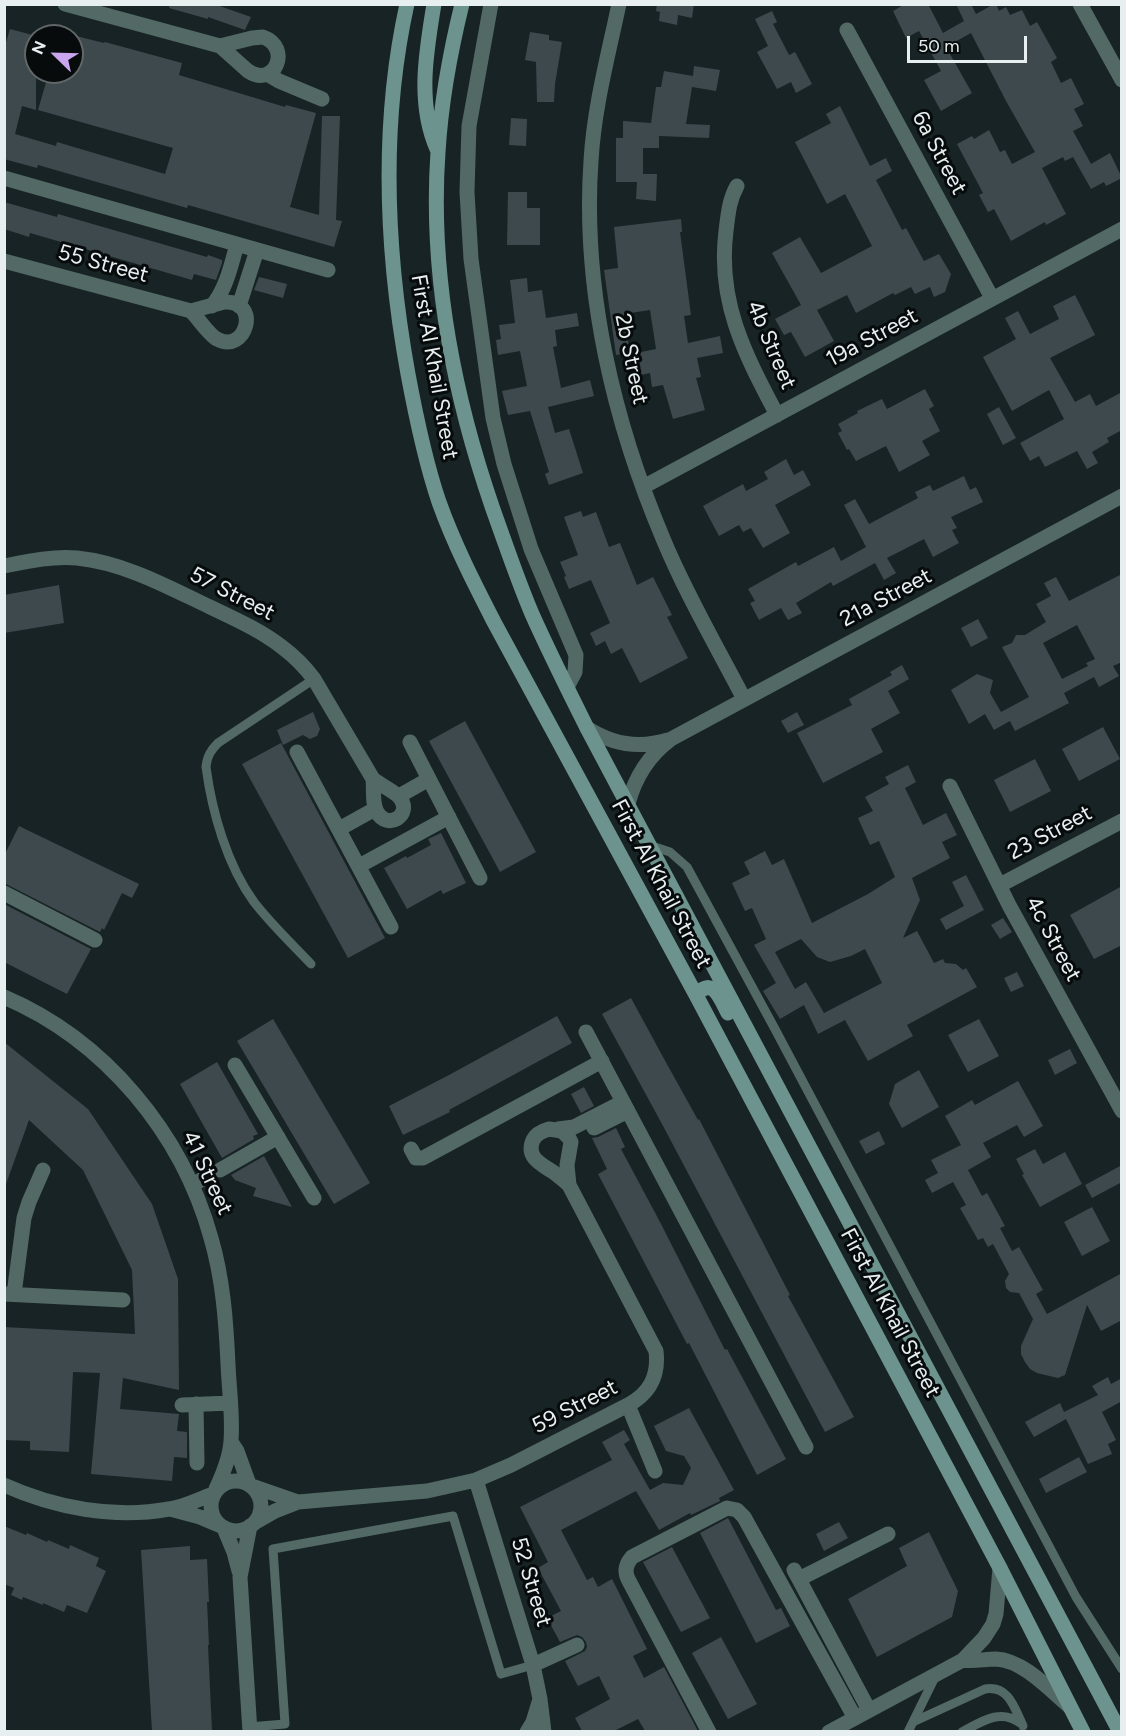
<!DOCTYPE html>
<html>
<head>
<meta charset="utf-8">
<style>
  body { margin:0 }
  #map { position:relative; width:1126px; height:1736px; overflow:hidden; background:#172324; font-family:Figtree,sans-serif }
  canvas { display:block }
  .frame { position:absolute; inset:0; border:6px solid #e8eff0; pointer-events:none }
  .north { position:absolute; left:24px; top:24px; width:60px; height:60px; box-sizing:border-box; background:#070b0c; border:2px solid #616667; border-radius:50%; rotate:293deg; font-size:16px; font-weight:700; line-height:24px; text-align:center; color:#e8eff0 }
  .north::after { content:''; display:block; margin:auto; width:21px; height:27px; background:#c9a5ee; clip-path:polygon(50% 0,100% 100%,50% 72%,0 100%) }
  .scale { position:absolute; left:907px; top:36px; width:120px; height:27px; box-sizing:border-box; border:3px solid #e8eff0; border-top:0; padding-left:8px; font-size:18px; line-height:21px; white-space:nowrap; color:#e8eff0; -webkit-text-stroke:4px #070b0c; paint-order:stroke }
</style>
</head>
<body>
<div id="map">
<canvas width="1126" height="1736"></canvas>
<div class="frame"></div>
<div class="north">N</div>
<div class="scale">50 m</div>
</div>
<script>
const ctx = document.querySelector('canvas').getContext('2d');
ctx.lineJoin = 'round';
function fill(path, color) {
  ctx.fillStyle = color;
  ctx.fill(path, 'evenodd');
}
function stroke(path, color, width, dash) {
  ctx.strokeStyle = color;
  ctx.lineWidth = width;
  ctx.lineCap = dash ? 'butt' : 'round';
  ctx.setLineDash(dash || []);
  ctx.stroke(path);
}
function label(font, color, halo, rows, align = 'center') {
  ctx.font = font + ' Figtree,sans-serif';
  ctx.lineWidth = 6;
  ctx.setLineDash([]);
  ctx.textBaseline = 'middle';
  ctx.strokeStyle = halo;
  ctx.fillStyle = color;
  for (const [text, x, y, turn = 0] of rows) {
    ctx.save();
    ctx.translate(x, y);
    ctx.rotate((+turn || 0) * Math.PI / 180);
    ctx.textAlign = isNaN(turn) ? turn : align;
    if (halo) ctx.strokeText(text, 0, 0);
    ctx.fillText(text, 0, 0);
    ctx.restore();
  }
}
fill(new Path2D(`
  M170,4H214L251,17L245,30L208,17V19L169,8Z
  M657,4H694L692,18L678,15L677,25L659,21L660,12L656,11Z
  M905,4H928L943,33L964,21L956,4H971L976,14L994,4H996L999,11L1006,7L1010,15L1022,10L1030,26L1037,22L1057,58L1051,62L1061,83L1071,78L1084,104L1074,109L1083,126L1073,131L1091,164L1110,153L1122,178L1106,186L1104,182L1091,189L1073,157L1065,161L1063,157L1042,168L1066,214L1046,225L1045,222L1011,241L994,209L988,212L979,195L983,193L957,144L972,136L974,139L989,130L1000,152L1005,150L1012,164L1035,152L1006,101L971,33L946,47L972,93L941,111L924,80L941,71L919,31L906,38L893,11Z
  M772,11L777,22L773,24L789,55L795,52L812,84L796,93L791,82L777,89L757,52L768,46L755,19Z
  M10,29L36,36V52L31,72H36V110L22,106L15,134L56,146L57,142L165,174L173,148L38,110L49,72H72V35L104,43L105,42L182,63L179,75L285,107L286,105L316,113L290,207L319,215L322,116H340L336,220L342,221L334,247L188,205L187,208L38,165L37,168L4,159V49Z
  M530,32L549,35V40L562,42L555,84L554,102H537L536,62L525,60Z
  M694,66L720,70L716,91L692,87L686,124L710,125L709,138L659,136V148H643V174H657L656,201L636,199L637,182H616V138H623V121L651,123L656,87H661L664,71L693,76Z
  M840,106L870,166L886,158L892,171L876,180L902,230L906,228L924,261L939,254L951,274L945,292L934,297L930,287L915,294L911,287L895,295L893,293L856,313L847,295L817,310L834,341L805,357L791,332L784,335L775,319L801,305L772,253L800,237L821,273L872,246L845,194L827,204L795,142L831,123L826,114Z
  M511,118L527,119L526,146L509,145Z
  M508,192H527V208H540V245H507Z
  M4,202L57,217L58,214L207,257L208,255L222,260V263L216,280L194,274L192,280L30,233L29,237L4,229Z
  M681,219L682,232H680L691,315L684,316L688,343L720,336L723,353L697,358L701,377L696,378L705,410L673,419L663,385L652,387L650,373L636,376L631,354L656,349L650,310L624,314L630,353L616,355L604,270L618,268L614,227Z
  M259,277L287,284L283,298L254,290Z
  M527,278L528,292L542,290L546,318L577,313L579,326L555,330L557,346L553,347L561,388L590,380L594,396L548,407L555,433L569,429L583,473L549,485L545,474L549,472L530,411L508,415L502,391L527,386L520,351L498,355L496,340L501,339L499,325L515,323L510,280Z
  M1075,295L1095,335L1050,358L1075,402L1090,394L1096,406L1122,392V430L1107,438L1109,442L1092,452L1098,463L1087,469L1077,451L1045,467L1039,456L1030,461L1020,443L1064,419L1049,390L1012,411L983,357L1016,339L1005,318L1018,311L1030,334L1059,319L1053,306Z
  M925,389L934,406L929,409L940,431L922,441L930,455L899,472L886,446L856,461L849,449L847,450L838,433L842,431L838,424L858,413L857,411L882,399L887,409Z
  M999,407L1016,438L1003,445L987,414Z
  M786,459L794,475L803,470L811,485L775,505L790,533L763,548L751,528L743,532L739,525L719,536L703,506L743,484L746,491L768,479L764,472Z
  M964,476L970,490L976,487L983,502L951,517L957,528L952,530L959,543L933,557L924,539L887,558L896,573L884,580L875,563L833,586L831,582L796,603L802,613L788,620L781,608L759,620L750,603L755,601L748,589L796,562L798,566L834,547L841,561L866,547L844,505L855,499L869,524L918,498L915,492L930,485L933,491Z
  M581,511L583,517L596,512L609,547L620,543L637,585L653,577L672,615L667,617L688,658L640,683L622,648L611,654L605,641L596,646L590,633L610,623L591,580L569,589L564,577L566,576L560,562L578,555L564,517Z
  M1122,574V662L1113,666L1119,676L1099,687L1094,677L1064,693L1069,703L1015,731L1010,721L994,730L985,714L969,724L951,690L977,674L993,680L990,693L1001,712L1029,697L1002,647L1012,643L1016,635H1025L1046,622L1036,604L1051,596L1044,583L1056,577L1069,601ZM1077,625L1095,659L1086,663L1088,666L1062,679L1043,643Z
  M59,585L64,623L4,633V595Z
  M978,619L988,638L971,647L961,628Z
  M902,665L909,679L888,691L900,713L871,729L883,752L823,783L797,733L852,705L849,699L892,675L890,672Z
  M313,712L320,729L317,736L310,739L303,735L283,745L277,730Z
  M797,712L804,725L788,733L781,721Z
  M465,721L536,852L500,872L429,741Z
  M1103,727L1120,759L1079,781L1062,749Z
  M281,743L385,938L348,958L242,764Z
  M1035,759L1051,791L1010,812L994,780Z
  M908,765L916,782L905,788L923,825L946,813L957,835L942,842L950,858L912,878L920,900L903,938L917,931L934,963L943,959L945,963L956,964L963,970L966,968L977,987L907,1025L913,1036L868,1061L845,1020L818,1034L804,1005L780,1019L763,991L776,983L754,945L766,939L752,908L745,911L732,883L750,874L744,862L765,851L772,865L784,859L812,923L868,894L895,877L879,841L870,845L858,818L873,811L865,797L889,784L885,777ZM801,939L817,957L830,962L851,956L865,949L882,983L824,1013L806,982L795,989L775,952Z
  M19,826L139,884L132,898L122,893L104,930L102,928L100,932L4,883V856Z
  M441,833L466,883L443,894L441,890L407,909L384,868L406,856L407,858L431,845L428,839Z
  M966,875L984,910L946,930L940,919L964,906L952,882Z
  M1122,886V945L1094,959L1070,915Z
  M4,904L91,949L67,994L4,962Z
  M1003,918L1012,932L1000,939L991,925Z
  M1017,972L1024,986L1011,992L1004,978Z
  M631,998L663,1057L698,1120L699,1119L790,1295L788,1296L854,1417L825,1432L662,1124L602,1014Z
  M557,1016L572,1043L449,1110L450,1112L403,1135L389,1106L449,1075Z
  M273,1019L370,1183L334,1204L237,1041Z
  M979,1019L999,1056L968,1072L948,1035Z
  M4,1042L88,1109L152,1204L178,1279L179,1390L123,1378L120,1409L179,1414L177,1431L187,1432V1458L174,1457L172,1481L91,1474L100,1373L73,1372L69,1452L30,1450V1441L4,1440V1327L135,1334L132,1270L83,1170L29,1120L6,1184L4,1183Z
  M1070,1049L1077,1063L1055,1075L1048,1060Z
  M217,1062L258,1134L253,1136L254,1139L222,1158L180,1084Z
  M919,1070L939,1107L902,1128L889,1104L895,1084Z
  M1018,1081L1043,1126L1024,1137L1017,1125L983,1143L991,1157L968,1170L982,1196L987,1193L1005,1226L1000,1228L1012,1251L1019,1247L1043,1290L1036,1294L1047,1314L1122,1273V1320L1101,1331L1087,1305L1065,1375L1058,1378L1037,1373L1030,1369L1025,1362L1021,1354V1346L1033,1319L1019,1293L1010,1292L1006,1288L1005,1281L1009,1274L993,1244L988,1247L983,1238L978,1240L960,1208L966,1205L953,1182L932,1193L925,1180L938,1173L931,1160L961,1145L945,1116L972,1100L975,1105Z
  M584,1087L594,1106L581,1113L571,1094Z
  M616,1128L625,1147L621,1149L660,1222L725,1350L727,1349L786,1459L757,1475L689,1343L687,1344L598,1174L607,1169L592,1138L598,1137Z
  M879,1131L885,1144L866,1154L859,1141Z
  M1035,1149L1043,1164L1065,1152L1082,1184L1040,1207L1022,1175L1024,1174L1016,1159Z
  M264,1156L292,1207L253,1196L256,1188L235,1180L231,1175Z
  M1122,1165V1182L1092,1198L1085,1185Z
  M1092,1207L1110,1241L1082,1256L1064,1222Z
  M1108,1377L1111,1384L1122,1378V1401L1102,1412L1116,1440L1108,1444L1112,1454L1088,1464L1066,1419L1034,1437L1025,1422L1060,1403L1064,1412L1098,1395L1092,1386Z
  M689,1408L734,1490L719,1498L720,1501L691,1515L690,1513L659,1530L636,1491L561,1530L587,1580L593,1577L598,1587L612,1579L647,1649L633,1656L644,1678L664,1667L698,1731H645L638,1719L614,1731H582L575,1718L610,1699L599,1676L578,1686L565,1661L585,1651L587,1647L586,1642L582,1637L577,1635L560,1642L547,1618L561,1611L538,1568L548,1562L520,1507L612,1460L602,1442L624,1430L630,1440L624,1444L650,1490L663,1483L683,1485L691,1468L684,1456L666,1451L654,1426Z
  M1079,1457L1087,1472L1046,1493L1039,1479Z
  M728,1518L776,1610L781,1608L790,1626L756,1643L700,1533Z
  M839,1522L848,1538L824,1551L816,1534Z
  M4,1526L26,1535L27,1533L47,1542L48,1540L69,1549L70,1545L99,1558L96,1566L106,1571L87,1613L67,1605L64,1612L43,1603V1605L23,1597L22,1600L11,1595L14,1588L4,1584Z
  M929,1532L958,1591L952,1617L877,1657L848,1599L907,1566L899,1548Z
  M190,1546V1560L207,1559L209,1602H207L209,1645H208L212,1731H152L141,1550Z
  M672,1547L710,1618L681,1632L643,1562Z
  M721,1637L757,1704L728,1719L692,1653Z`), '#3e494e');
stroke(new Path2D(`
  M649,845L670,852L687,867L776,1031L1076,1597L1122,1669
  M311,964C292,944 271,924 254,902C227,865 212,812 206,767C207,756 211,750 218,743L314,679
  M913,1722L985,1689C1009,1685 1015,1709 1023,1726
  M249,1727L285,1724L273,1549L453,1516L501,1674L533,1665
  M908,1732L936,1675
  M962,1732C981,1722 1000,1708 1020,1723`), '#526966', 9);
stroke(new Path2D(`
  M65,4L220,46
  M491,4L469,126L467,192L471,259L493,418L504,464L531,549L576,655L575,672L567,687
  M619,4C608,56 594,108 591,161C582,290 614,423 664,541C687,596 717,647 744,699
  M1080,4L1122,80
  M847,30L992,298
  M263,37C292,47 275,89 248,71L220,46L252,38Z
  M267,74L279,81L322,99
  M4,178L328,270
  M737,186C729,200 728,215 726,231C717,302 745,354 777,415
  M4,261L191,311
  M224,302C262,300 246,355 217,339C209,335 198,318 191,311Z
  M212,306C226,289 231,266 237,244
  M239,306L257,250
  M643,487L1122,229
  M4,566C29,561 52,556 77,558C125,563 168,587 210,607C235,619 260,630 282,647C294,656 305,667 314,679L373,779
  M587,728C613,745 639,749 668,740
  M410,742L480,878
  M297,752L391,927
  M373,779C380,785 396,792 400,798C413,815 387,831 377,812C372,804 374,789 373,779Z
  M950,786L1009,905L1122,1111
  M399,796L429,779
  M628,804C635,777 648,756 671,739L1122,496
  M339,829L375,809
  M359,866L449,817
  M1000,885L1122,821
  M4,893L95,940
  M4,997C105,1040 182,1133 211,1238C223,1279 226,1321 228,1364C229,1389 233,1416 231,1441C230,1457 223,1474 216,1489
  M586,1032L806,1447
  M235,1065L314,1198
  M594,1128L628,1111
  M549,1129L562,1131L569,1138L571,1142L567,1165L569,1185C563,1180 557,1174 550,1170C539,1163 526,1156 533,1140C536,1134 542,1131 549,1129Z
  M558,1129L574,1127L623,1102
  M411,1149L416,1158H423L602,1061
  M220,1170L278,1137
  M192,1185L210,1175
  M4,1294L123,1300
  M14,1294L24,1218L29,1202L43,1170
  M196,1404L197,1463
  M182,1405L230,1403
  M628,1405L655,1471
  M231,1442L237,1451L249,1484
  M476,1480L533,1665L540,1699
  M211 1506a25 25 0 1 1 50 0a25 25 0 1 1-50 0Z
  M4,1485C55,1508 114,1519 169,1509C184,1507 199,1499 213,1494
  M252,1486L298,1502
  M170,1509L200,1517L219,1525
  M254,1523L275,1511L298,1502L427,1491L476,1480L511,1465L628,1405C650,1393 659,1376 656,1351L569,1185
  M224,1528L234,1552L239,1571
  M794,1570L869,1710
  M799,1579L888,1534
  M533,1665L577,1645
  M250,1732L240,1577L250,1526
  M527,1732L533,1722L540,1699L544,1732
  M709,1732L628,1579C624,1571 626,1564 632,1557L727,1508L737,1510L744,1517L855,1718`), '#526966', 15);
stroke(new Path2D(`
  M963,1660C974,1662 984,1659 996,1659C1023,1660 1050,1690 1070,1707
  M829,1732L963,1660L984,1638L993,1624L996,1614L1000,1568`), '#526966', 15);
stroke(new Path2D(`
  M407,4C380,126 386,253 408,374C416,417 425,461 439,502C454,544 474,583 494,622L696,995L1000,1568L1083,1732
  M434,4C426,52 417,104 437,149
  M462,4C450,53 441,102 438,152C429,281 456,408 500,529C510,557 520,586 532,614C549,652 568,690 587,728L1120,1732
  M696,995C713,976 720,998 728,1013`), '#6d938e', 15);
label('22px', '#e8eff0', '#070b0c', [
  ["6a Street",939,153,62],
  ["55 Street",103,264,15],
  ["19a Street",872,338,-28],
  ["4b Street",771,345,67],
  ["2b Street",631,359,78],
  ["First Al Khail Street",434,367,80],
  ["57 Street",232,594,27],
  ["21a Street",886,598,-28],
  ["23 Street",1050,833,-28],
  ["First Al Khail Street",661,884,62],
  ["4c Street",1053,939,62],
  ["41 Street",207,1173,65],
  ["First Al Khail Street",890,1313,62],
  ["59 Street",575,1407,-27],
  ["52 Street",531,1582,73]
]);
</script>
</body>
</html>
